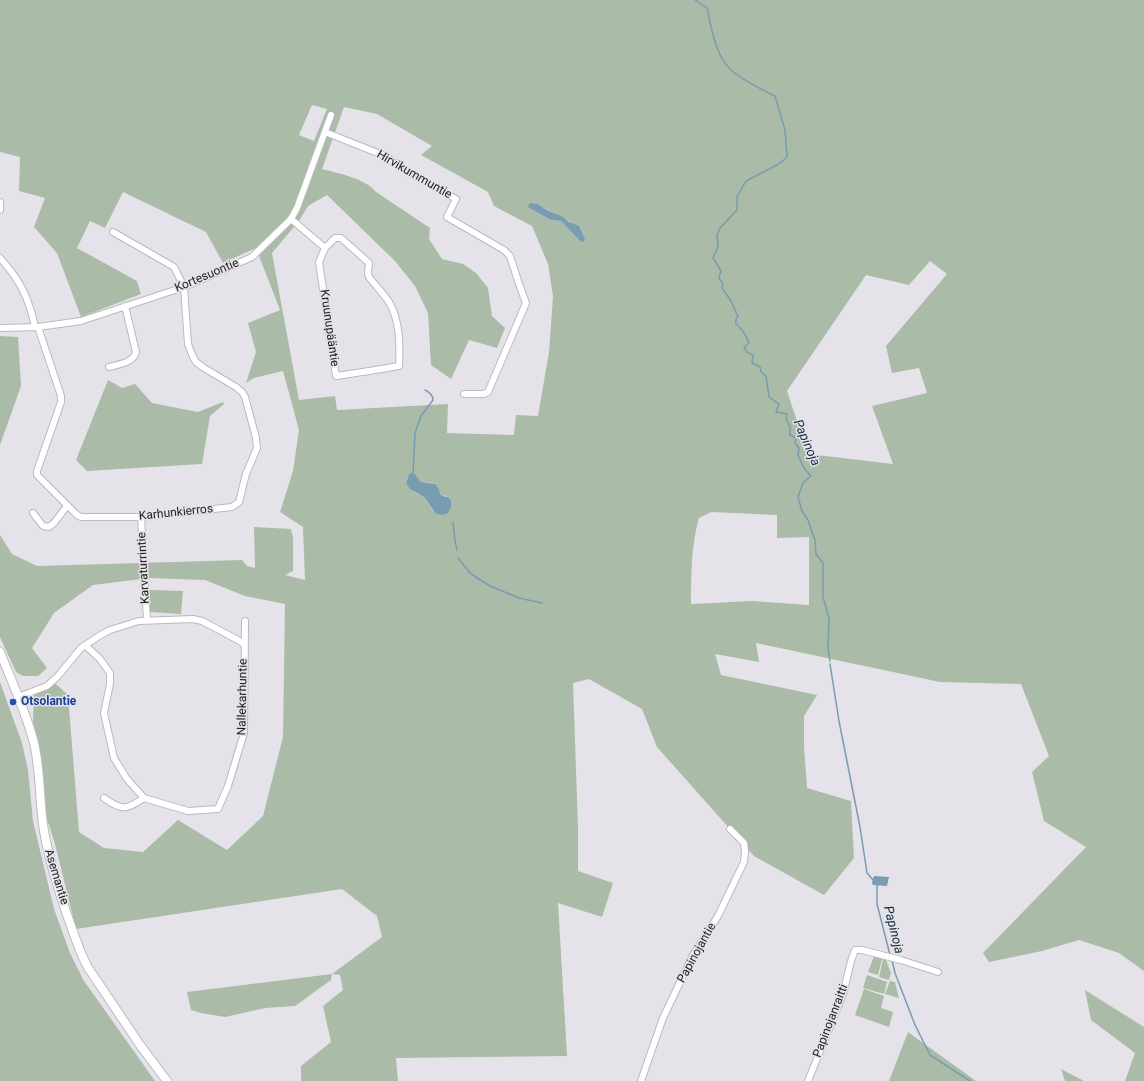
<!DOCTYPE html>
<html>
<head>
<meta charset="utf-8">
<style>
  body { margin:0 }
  canvas { display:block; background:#e6e2e9 }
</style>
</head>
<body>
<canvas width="1144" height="1081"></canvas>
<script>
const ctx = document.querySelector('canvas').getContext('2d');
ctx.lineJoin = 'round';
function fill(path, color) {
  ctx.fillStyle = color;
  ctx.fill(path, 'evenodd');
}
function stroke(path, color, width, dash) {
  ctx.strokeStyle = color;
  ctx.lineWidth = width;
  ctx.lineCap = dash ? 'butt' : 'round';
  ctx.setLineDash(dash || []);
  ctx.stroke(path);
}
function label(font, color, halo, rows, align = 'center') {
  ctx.font = font + ' Roboto,sans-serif';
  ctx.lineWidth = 3;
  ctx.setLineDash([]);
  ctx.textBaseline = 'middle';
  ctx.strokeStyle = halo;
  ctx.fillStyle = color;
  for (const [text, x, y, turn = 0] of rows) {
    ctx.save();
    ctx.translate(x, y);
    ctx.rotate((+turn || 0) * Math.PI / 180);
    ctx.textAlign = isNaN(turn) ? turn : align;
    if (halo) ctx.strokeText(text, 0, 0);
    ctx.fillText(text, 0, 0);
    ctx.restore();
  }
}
fill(new Path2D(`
  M0,0H1144V971L1119,953L1079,940L1042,951L989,962L983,953L1086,847L1044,821L1032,772L1049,756L1021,684L940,682L756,643L759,662L715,654L721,675L817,695L804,716V747L807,788L851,801L854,858L824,895L754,856L657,747L642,709L589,679L573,683L578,828V871L613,883L602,917L558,903L567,1056L396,1058L398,1081H301V1066L331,1042L323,1006L343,990L340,975L332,974L331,980L295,1006L265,1008L225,1017L201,1013L191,1010L187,992L332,974L382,937L377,916L342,889L76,929L55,844L47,819L41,753L33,722L34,695L56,684L68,695L79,832L104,848L143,852L178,820L227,850L263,816L283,737L285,604L245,596L205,580L149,578L93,585L54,613L32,648L47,668L38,676H23L16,672L0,637V535L12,554L37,566L242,560L247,566L255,568L254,527L291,529L293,538V571L285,575L305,580L303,527L280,512L293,471L299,430L283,371L254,378L246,383L256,352L248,323L280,310L256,248L223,263L206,232L123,192L105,228L90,221L77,248L137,281L141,294L81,317L57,253L34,227L45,198L19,191L20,157L0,152ZM312,105L327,109L314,141L299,135ZM344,107L377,114L432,146L421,155L488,192L494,206L532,226L548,264L553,296L549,352L538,416L516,415L514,435L447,433L448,404L337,410L335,396L299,400L272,253L299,221L308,206L327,195L395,261L415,286L428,313L431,365L451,379L469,340L497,348L505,328L492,316L488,288L476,273L463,264L442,259L429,239L430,228L376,192C367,179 337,173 322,169ZM538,204C554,215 577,220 585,239L580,241L561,221L551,220L529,208ZM930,261L947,274L886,346L892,373L919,368L927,393L872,406L893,464L808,454L787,391L866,275L909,285ZM409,474L416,475L421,482L433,483L440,491L441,495L447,496L433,511L425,498L414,492L406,483ZM711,512L777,515V538L809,537V605L752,601L691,604C691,575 691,546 699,518Z
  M0,336L18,337L21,386L0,445Z
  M108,380L122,388L135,384L152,403L198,412L223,402L224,404L210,416L202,464L87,471L76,460Z
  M149,590L183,591L181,614L150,612Z
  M0,682L22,743L28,770L33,821L54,909L70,953L84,981L155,1081H0Z
  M874,956L882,959L878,975L868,972Z
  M883,959L886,960L891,973L889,980L879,977Z
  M867,975L887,982L884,994L863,988Z
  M890,981L895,982L899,998L885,994Z
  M864,989L884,996L881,1008L893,1012L889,1027L855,1015Z
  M1085,990L1144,1027V1081H1125L1135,1053L1091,1020Z
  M908,1032L976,1081H889Z
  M1061,1069L1084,1081H1065Z`), '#aabca7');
fill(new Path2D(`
  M530,203L538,204L547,210L563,217L569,222L579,226L585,239L584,242L580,241L561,221L551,220L529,208L528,206Z
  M411,473L415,474L421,482L435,484L439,489L441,495L449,498C453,503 451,508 448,513L442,515L435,513L425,498L410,489L406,483L409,474Z
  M874,876L889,877L887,886L873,885L872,883Z`), '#789cb1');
stroke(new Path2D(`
  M695,0L707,8C712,29 715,56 732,71C745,81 760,89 775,96L785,130L787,157L779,164L746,181L737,197V210L720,228L717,235L718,247L713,258L721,271L719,278L723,284L722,288L731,301L738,316L736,319V324C742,329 746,335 749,343L744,347L747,352L753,355L752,363L760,367L761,372L766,376L769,397L779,404L776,412L787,414L786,419L790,427V435L796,438L795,443L799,448L798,455L804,468L811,476L803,483L798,497L802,511L808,520L815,540L816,554L823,563V597L829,618L828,648L830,661
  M413,473L415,433L421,416L433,400C433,395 429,392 425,390
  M453,522L455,541L457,550
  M458,558L471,574L490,586L519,598L542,603
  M830,664L839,721L860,827L867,873L874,881
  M878,885L877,886V904L890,955
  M892,960L895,973L915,1025L930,1055L970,1081`), '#789cb1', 1.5);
const street = new Path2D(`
  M325,132L385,156L408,172L456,199L447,217L504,250L510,256L519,284L526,303L488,392L484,394H464
  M0,202V210
  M291,219L325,248L319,262L336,376L369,371L399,366C400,344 400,321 389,302C383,293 375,285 369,277L368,273L369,263L341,238H335L325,248
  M0,258C20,280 29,298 35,327
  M38,327L61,396V402L37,471V475L77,515L81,517H141L232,507L239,502L246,474L257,448L256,438L245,397L242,392L236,387L204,368L196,362L193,357L188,344L184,287L174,267L113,232
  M0,328L38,327L81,321L184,287L252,257L291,219L297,208L331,115
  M109,367C120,364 133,363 136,352L125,306
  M33,513L43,526L49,527L54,523L67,506
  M141,517L147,620
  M86,646L100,659L110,673V684L104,713L114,758L127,779L144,798L188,811L218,809L228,786L244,733L245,621
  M18,697L47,686L58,676L81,648L99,636L110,630L139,621L193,619L202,621L238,640L244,644
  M104,798C122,811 126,810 144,798
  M641,1081L663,1018L693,955L718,916L744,862L745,852L744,843L730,829
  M808,1081L843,994L851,961L855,950H862L901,960L938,972`);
const secondary = new Path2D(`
  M0,652C12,682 26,712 34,743C41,772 39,802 44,831C51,871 66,914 81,953L87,966L140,1045L167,1081`);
stroke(street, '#bcb8bf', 8);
stroke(secondary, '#bcb8bf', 10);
stroke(street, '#fff', 6);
stroke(secondary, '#fff', 8);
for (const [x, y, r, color] of [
  [13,702,4,"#1a4fb4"]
]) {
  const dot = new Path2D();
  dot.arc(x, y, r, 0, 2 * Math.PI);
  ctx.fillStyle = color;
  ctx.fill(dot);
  stroke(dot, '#e6e2e9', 1.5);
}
label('12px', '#232124', '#e6e2e9', [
  ["Hirvikummuntie",414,175,30],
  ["Kortesuontie",207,276,-23],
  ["Kruunupääntie",329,328,82],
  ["Karhunkierros",176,513,-6],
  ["Karvaturrintie",144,568,-93],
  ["Nallekarhuntie",243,697,-89],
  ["Asemantie",56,877,73],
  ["Papinojantie",697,953,-61],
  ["Papinojanraitti",831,1021,-69]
]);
label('bold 12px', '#164399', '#e6e2e9', [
  ["Otsolantie",21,702]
], 'left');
label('italic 13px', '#0e2e3f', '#e6e2e9', [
  ["Papinoja",806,443,67],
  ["Papinoja",893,930,76]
]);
</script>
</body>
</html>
